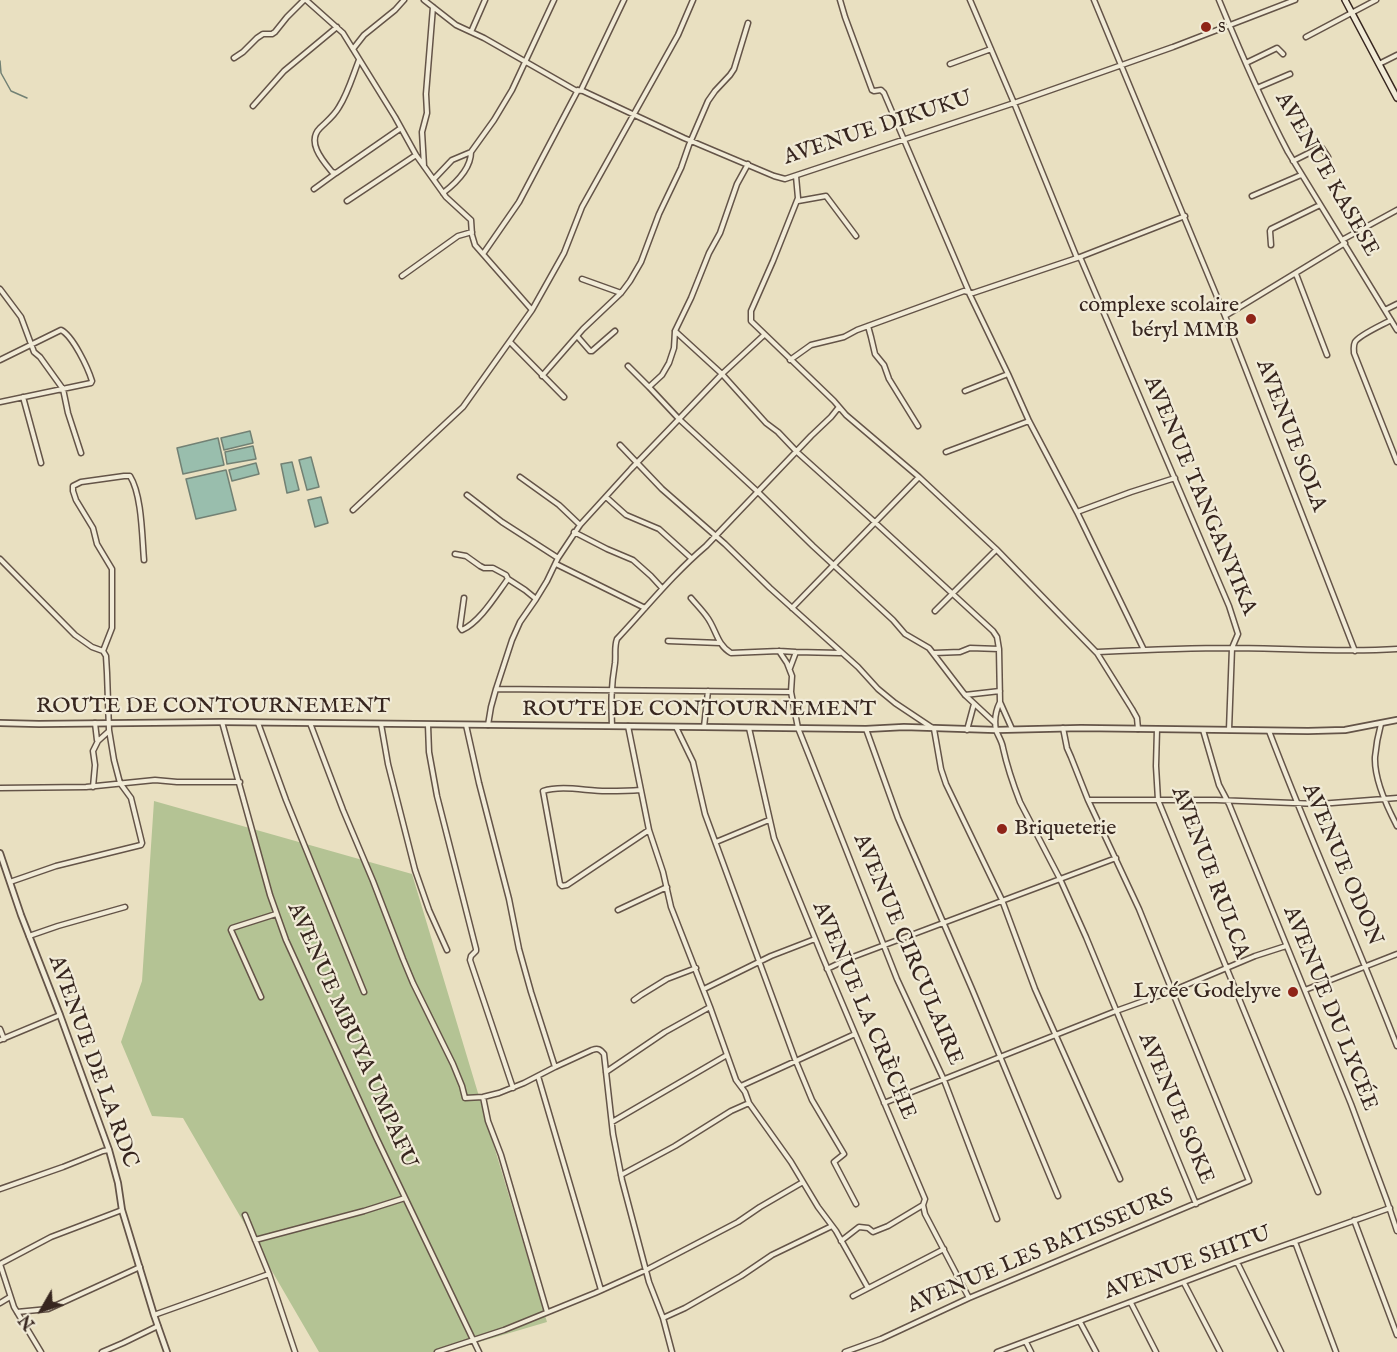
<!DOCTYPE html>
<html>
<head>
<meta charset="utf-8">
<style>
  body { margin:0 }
  #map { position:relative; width:1397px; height:1352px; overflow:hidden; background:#e9e0c1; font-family:"IM FELL English",serif }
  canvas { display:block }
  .north { position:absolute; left:12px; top:1280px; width:60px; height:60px; -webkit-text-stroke:4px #f1ebd7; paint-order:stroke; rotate:231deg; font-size:16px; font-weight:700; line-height:24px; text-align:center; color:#37261f }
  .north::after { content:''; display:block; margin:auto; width:21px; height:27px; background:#37261f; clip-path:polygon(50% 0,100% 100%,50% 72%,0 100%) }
</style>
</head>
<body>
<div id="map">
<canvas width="1397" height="1352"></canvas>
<div class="north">N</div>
</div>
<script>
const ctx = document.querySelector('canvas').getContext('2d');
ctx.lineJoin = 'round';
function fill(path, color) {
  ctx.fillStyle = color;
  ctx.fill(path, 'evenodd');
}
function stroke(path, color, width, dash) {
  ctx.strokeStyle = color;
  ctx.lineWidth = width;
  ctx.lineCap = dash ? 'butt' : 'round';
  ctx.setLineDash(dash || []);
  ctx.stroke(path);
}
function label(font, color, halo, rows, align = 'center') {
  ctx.font = font + ' "IM FELL English",serif';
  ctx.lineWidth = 4.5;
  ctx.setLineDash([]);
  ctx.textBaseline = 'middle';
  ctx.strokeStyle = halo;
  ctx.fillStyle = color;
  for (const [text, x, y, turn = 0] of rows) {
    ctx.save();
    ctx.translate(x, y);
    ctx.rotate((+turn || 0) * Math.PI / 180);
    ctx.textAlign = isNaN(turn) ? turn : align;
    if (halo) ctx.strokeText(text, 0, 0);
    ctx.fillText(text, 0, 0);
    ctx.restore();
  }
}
fill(new Path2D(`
  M154,801L412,874L547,1322L445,1352H319L183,1118L152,1116L121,1042L142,981Z`), '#b4c394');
const water = new Path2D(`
  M250,431L253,443L224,450L221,438Z
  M218,438L224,465L183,474L177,448Z
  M253,446L256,459L227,464L225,452Z
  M311,457L319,487L307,490L299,460Z
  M292,462L299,490L287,493L281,464Z
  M256,463L259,474L232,481L229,470Z
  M226,470L236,510L196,519L186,479Z
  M321,497L328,523L315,527L308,500Z`);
fill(water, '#99bead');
stroke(water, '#728174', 1.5);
stroke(new Path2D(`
  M0,61L1,73L11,91L27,98`), '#728174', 1.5);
const minor = new Path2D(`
  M306,0L343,33L395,117L416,155L446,197L471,220L472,235L475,245L532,310
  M424,0L456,25L484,38L575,90L583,91L684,138L774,176L785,179L1014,103L1173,47L1295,0
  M840,0L845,17L872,90L874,91L881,90L884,93L969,292
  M970,0L1014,103L1077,258
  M1094,0L1225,316L1355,651
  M1219,0C1240,51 1262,103 1288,152L1397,330
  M471,32L485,0
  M1306,37L1376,0
  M353,49L364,35L395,10L404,0
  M234,58L243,52L257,38L263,34H272L275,32L287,17L304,0
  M359,60C353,75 348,93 339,107C334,116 327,121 320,128C306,142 323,161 332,172L336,173L401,128
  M1246,63L1277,48L1283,54
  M950,64L991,49
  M1379,64L1397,55
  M1257,88L1290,74
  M581,90L624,0
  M253,106L284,71L337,27
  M1293,161L1319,148H1322L1328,157
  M424,166L422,132L427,113L426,94L433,7
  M796,176L798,198L773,261L751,311V321L834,401L846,415L919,477L996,549L1097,653L1132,709L1137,718L1138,729
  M434,179L452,160L471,152L494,120L512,90L554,0
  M314,189L336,173
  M443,193C456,183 471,169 471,152
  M1252,196L1301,175
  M347,201L416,155
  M798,201L826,196L856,236
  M1342,240L1397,210
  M1271,245L1270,231L1271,229L1320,205
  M483,254L519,202L578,90
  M1080,257L1229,606L1238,634L1232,648L1229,730
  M1296,274L1327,355
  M402,276L458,236L472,232
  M582,279L621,293
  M0,289L21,317L34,352L40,357L63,389L68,413L81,453
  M969,293L1008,374L1029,421L1077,512L1144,650
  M1385,310L1397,304
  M1225,316L1345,243
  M1391,320C1382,325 1359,335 1355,342C1353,346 1354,349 1354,353L1397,462
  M868,326L871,337L875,354L884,365L889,379L918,426
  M675,331L722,374L766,423L778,432L797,452L867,515L993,631L997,637L999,649L1000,702L1012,729
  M764,335L722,374L679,419L758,492L813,546L893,620L905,634L929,648L965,695L995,723
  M577,336L590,351H592L615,331
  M510,342L564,397
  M0,360L61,330C73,336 88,368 92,381L91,383L0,402
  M790,360L811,345L844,337L857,330L964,291L973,293L1080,257L1185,216
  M628,366L649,387
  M542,376L583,329L621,293L630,281L641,262L659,214L681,168L689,145L708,101L715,91L730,75L734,69L748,23
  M965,391L1008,374
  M23,397L41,463
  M620,445L662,489L725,544L770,588L858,667L878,689L895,703L934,729L941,769L946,784L1002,900L1035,989L1120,1179
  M946,452L1029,421
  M520,477L559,505L580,525
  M467,495L502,522L558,558L547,581L536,599
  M606,497L626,515L659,529L691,558
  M353,510L463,407L532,310L564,253L582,207L678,35L693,0
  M1077,512L1131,492L1175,478
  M574,532L607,549L633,560L651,576L662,588
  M455,554L466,556L480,566L484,568H493L506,575L508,579L525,590L536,599L520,622L512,640L496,689L491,707L488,725
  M558,558L580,525L631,469L679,419L649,387L662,375L669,363L674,348L675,331L691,298L709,253L720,233L737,184L748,164
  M0,559L75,635L92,647L103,651
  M556,564L645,608
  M464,598L460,627L462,630C480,622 496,595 508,579
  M691,598C696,604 702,610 707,617C716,629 717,645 731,653L779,651L796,652L840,653
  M792,608L919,477
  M935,611L996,550
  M668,641L720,643
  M103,651L112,628V569L97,544L93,528L76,500L73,491V486L81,482L124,476H130C142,495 142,537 144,560
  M779,651L787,663L792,676L791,692L798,728L810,758L897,979L944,1080L997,1219
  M1098,652C1142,650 1187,648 1231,648C1287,648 1342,653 1397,649
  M934,653L960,652L970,648L999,649
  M790,668L796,652
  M496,689L791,692
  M965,695L1000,691
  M1000,702C996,710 994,720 996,730C998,736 1002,741 1003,748C1007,766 1013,784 1020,802L1060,879L1086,937L1196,1204
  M222,722L270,895L286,940L376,1137L479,1352
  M95,723L97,740
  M258,723L286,800L364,992
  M310,723L343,810L373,881L403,959L413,983L453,1064L462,1086L465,1098L483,1097L499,1093L524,1083L555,1067L592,1050C598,1048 600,1049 604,1054L613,1134L622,1180L649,1282L663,1318L672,1352
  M381,724L388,764L415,870L429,910L447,950
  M1381,724C1378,735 1376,746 1375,757C1374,779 1387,807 1397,826
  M428,725L429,752L437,796L476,949V951L471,956L470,960L513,1088
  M466,725L479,783L509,899L519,949L531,992L555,1067
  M612,726C611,702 611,687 615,663C616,655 614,647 617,639C647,607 672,575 706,546L811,436L831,417L839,407
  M676,727L693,762L705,814L795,1059L812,1100L844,1154L834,1162L856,1204
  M704,727L708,691
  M749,728L774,838L823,958L925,1199L923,1205L925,1214L969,1298
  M866,729L898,818L972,989L1058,1196
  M1157,729L1156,766L1158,800L1318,1192
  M967,730L974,704
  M1203,730L1219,785L1229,804L1351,1104L1387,1201L1397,1231
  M1269,731C1309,837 1356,940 1397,1046
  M93,787L95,765L93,751L98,741L109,731
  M0,788L86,787L155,780L177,782H240
  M640,790C629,791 617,791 606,791C586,791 562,785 543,791L560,884L562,886L567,885L649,830
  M1089,800H1216L1319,804L1397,798
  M716,842L769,820
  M10,882L56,866L141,845L142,843L131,798L120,783L114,760L109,730L107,673L106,656L103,651
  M618,910L667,887
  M29,936L58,926L125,907
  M827,969L850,958L1116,858
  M704,989L771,956L815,939
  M1305,990L1397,954
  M261,997L231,930L232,928L276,914
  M634,1000L641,995L667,979L696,968
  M0,1029L4,1039
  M0,1040L60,1015
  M606,1072L665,1032L710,1007L671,907L663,872L649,830L628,726
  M538,1076L601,1290
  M741,1086L855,1034
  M483,1097L488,1121L501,1155L547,1312
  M749,1103L791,1162L818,1207L836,1231L868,1288
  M884,1103L1116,1011L1172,991L1255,956L1286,946
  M612,1122L727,1055
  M621,1175L675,1146L731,1111L749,1103L745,1092L736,1080L710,1007
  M0,1189L63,1167L103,1151L109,1150
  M245,1215L269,1274L295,1352
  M1354,1220L1397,1335
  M255,1240L364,1211L405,1198
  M841,1241L859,1227L868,1228L873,1232L888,1226L923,1205
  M1295,1242L1336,1352
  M1237,1262L1281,1352
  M0,1264L51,1237L122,1210
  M0,1264L14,1307L41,1352
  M1184,1283L1220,1352
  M853,1296L944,1249
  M0,1303L10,1297
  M1131,1303L1156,1352
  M17,1312L48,1309L140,1267
  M154,1315L269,1274
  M663,1318L685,1308L741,1276L772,1255L832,1226
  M1080,1322L1096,1352
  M1026,1342L1031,1352
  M102,1352L123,1343L158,1326
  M437,1352L504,1330L595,1293L646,1270L738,1222L760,1207L803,1182
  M845,1352L881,1339L969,1298L1249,1181L1139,909L1088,800L1071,757L1067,748L1063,728
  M997,1352L1237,1262L1390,1208`);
const tertiary = new Path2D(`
  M0,723L39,724L222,722L704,727L866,729L904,727L996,730L1081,728L1308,731L1345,730L1397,720
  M0,853L21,915L60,1015L109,1150L118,1183L122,1210L154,1315L167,1352`);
const secondary = new Path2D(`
  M1345,0L1397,98`);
stroke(minor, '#645448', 7);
stroke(tertiary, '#645448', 8);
stroke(secondary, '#37261f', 8);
stroke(minor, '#f1ebd7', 4);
stroke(tertiary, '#f1ebd7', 4.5);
stroke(secondary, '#f1ebd7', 5);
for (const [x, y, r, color] of [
  [1206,27,6,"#8f2418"],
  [1251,319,6,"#8f2418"],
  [1002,829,6,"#8f2418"],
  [1293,992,6,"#8f2418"]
]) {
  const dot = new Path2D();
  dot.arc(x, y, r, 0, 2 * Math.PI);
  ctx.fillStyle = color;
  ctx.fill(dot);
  stroke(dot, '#f1ebd7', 2);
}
label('22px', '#37261f', '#f1ebd7', [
  ["s",1218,27],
  ["complexe scolaire",1239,306,"right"],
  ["béryl MMB",1239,331,"right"],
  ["Briqueterie",1014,829],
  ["Lycée Godelyve",1281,992,"right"]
], 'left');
label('22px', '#37261f', '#f1ebd7', [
  ["AVENUE DIKUKU",878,129,-18],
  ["AVENUE KASESE",1326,175,60],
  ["AVENUE SOLA",1290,436,69],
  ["AVENUE TANGANYIKA",1199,496,67],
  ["ROUTE DE CONTOURNEMENT",213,707],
  ["ROUTE DE CONTOURNEMENT",699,710],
  ["AVENUE ODON",1341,865,67],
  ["AVENUE RULCA",1209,873,69],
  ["AVENUE CIRCULAIRE",907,950,67],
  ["AVENUE DU LYCÉE",1329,1009,68],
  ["AVENUE LA CRÈCHE",863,1011,67],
  ["AVENUE MBUYA UMPAFU",351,1036,66],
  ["AVENUE DE LA RDC",92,1062,70],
  ["AVENUE SOKE",1175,1109,67],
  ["AVENUE LES BATISSEURS",1041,1252,-23],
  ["AVENUE SHITU",1188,1264,-20]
]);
</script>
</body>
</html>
